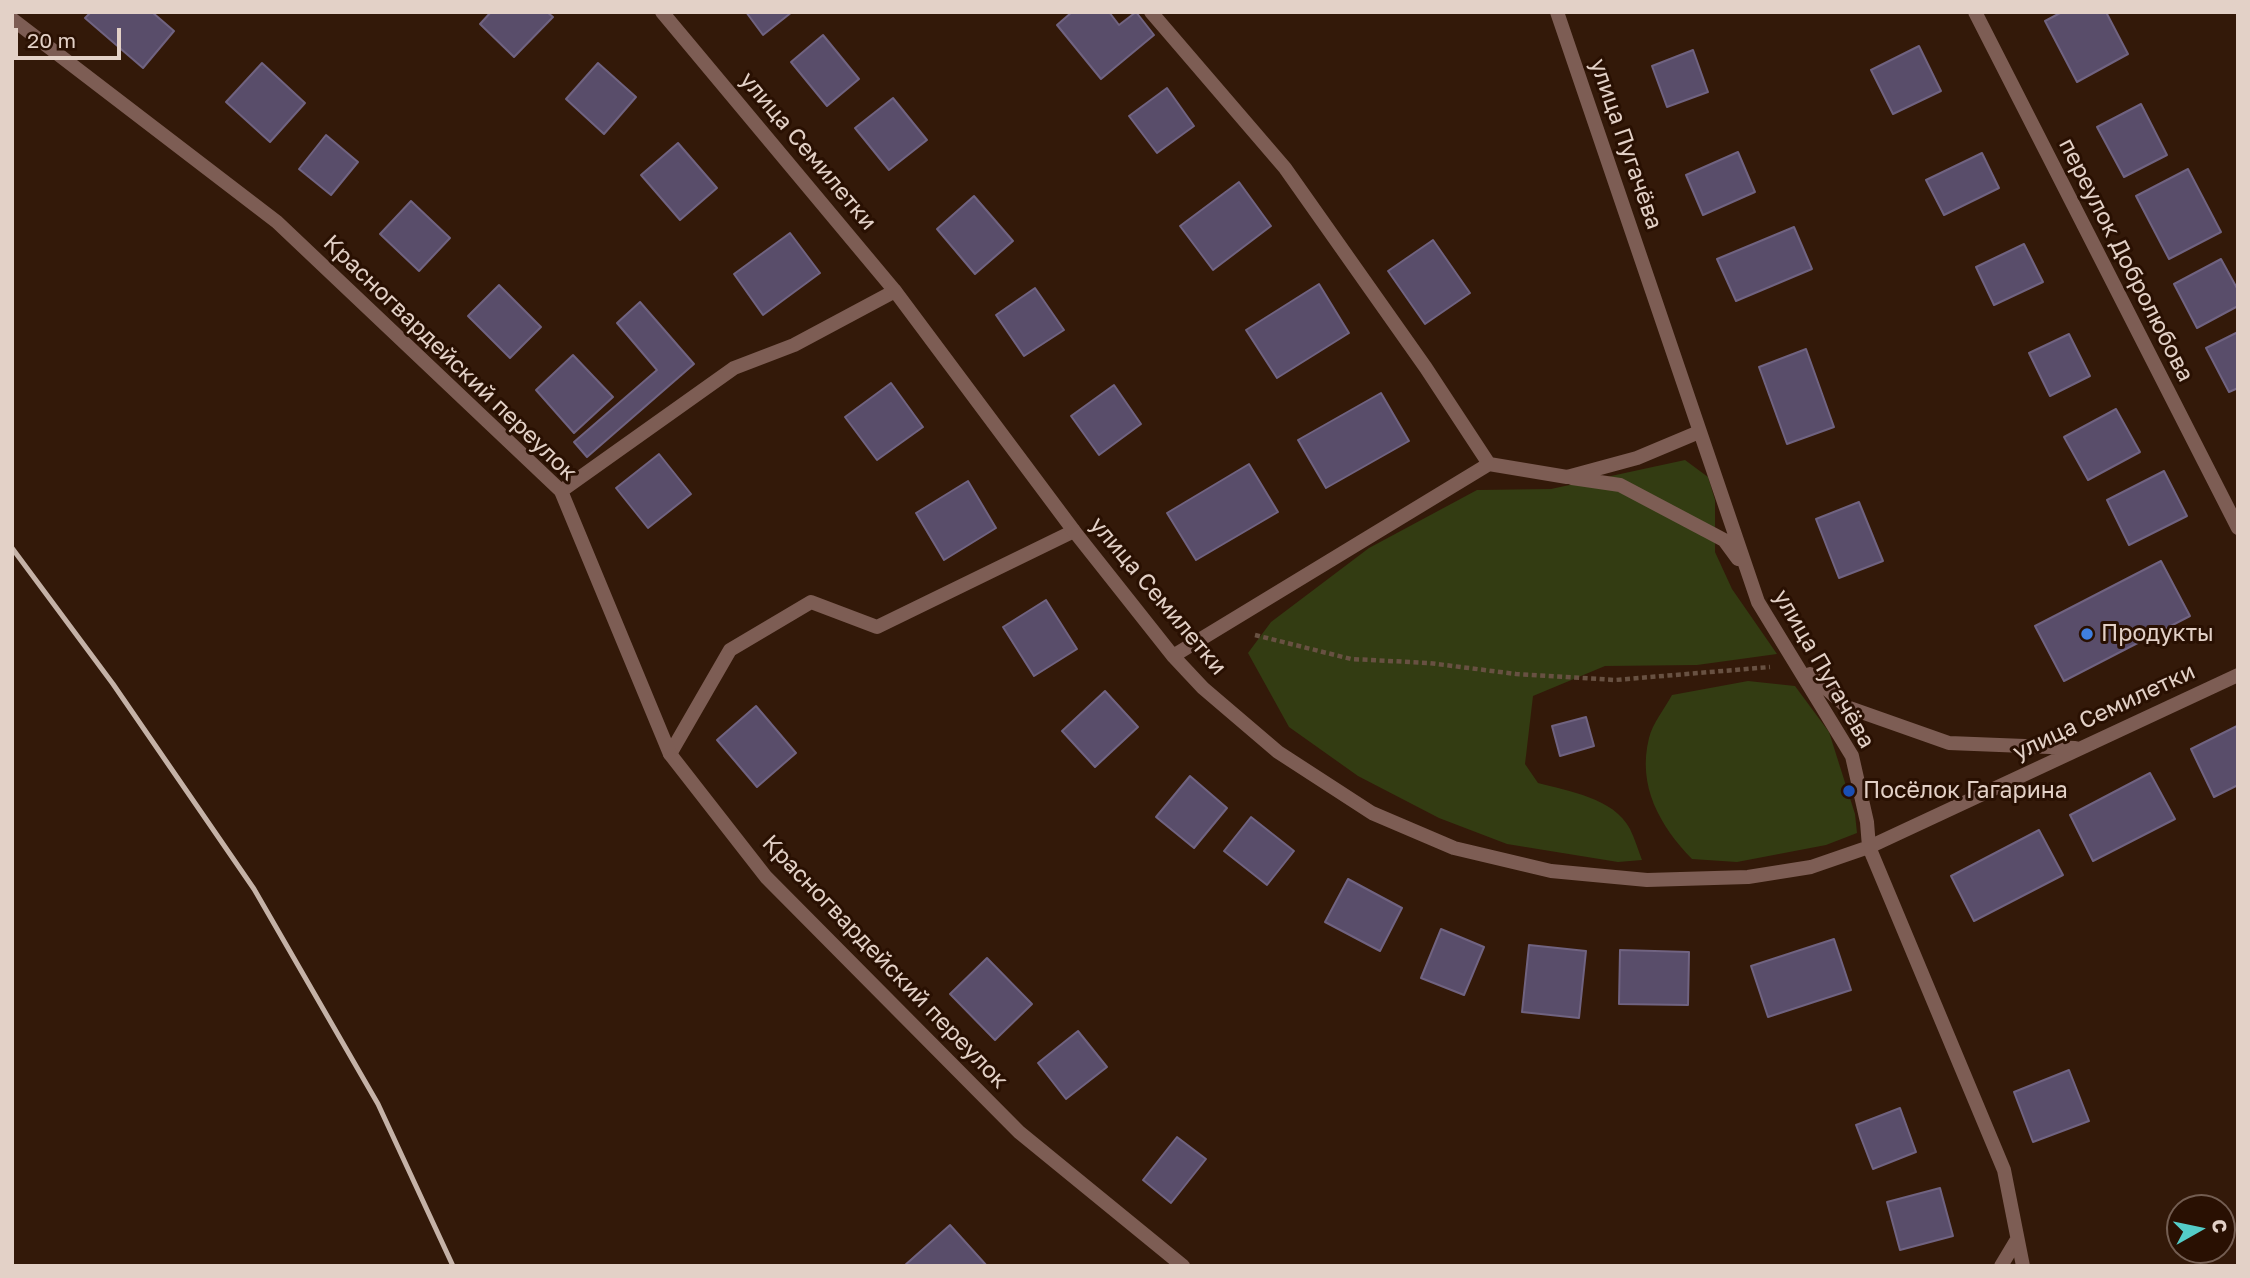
<!DOCTYPE html>
<html>
<head>
<meta charset="utf-8">
<style>
  body { margin:0 }
  #map { position:relative; width:2250px; height:1278px; overflow:hidden; background:#331909; font-family:"Golos Text",sans-serif }
  canvas { display:block }
  .frame { position:absolute; inset:0; border:14px solid #e3d1c7; pointer-events:none }
  .north { position:absolute; left:2166px; top:1194px; width:70px; height:70px; box-sizing:border-box; background:#291002; border:2px solid #735d51; border-radius:50%; rotate:81deg; font-size:19px; font-weight:700; line-height:28px; text-align:center; color:#e3d1c7 }
  .north::after { content:''; display:block; margin:auto; width:24px; height:32px; background:#54cdc8; clip-path:polygon(50% 0,100% 100%,50% 72%,0 100%) }
  .scale { position:absolute; left:14px; top:28px; width:107px; height:32px; box-sizing:border-box; border:4px solid #e3d1c7; border-top:0; padding-left:9px; font-size:21px; line-height:24px; white-space:nowrap; color:#e3d1c7; -webkit-text-stroke:5px #291002; paint-order:stroke }
</style>
</head>
<body>
<div id="map">
<canvas width="2250" height="1278"></canvas>
<div class="frame"></div>
<div class="north">С</div>
<div class="scale">20 m</div>
</div>
<script>
const ctx = document.querySelector('canvas').getContext('2d');
ctx.lineJoin = 'round';
function fill(path, color) {
  ctx.fillStyle = color;
  ctx.fill(path, 'evenodd');
}
function stroke(path, color, width, dash) {
  ctx.strokeStyle = color;
  ctx.lineWidth = width;
  ctx.lineCap = dash ? 'butt' : 'round';
  ctx.setLineDash(dash || []);
  ctx.stroke(path);
}
function label(font, color, halo, rows, align = 'center') {
  ctx.font = font + ' "Golos Text",sans-serif';
  ctx.lineWidth = 6;
  ctx.setLineDash([]);
  ctx.textBaseline = 'middle';
  ctx.strokeStyle = halo;
  ctx.fillStyle = color;
  for (const [text, x, y, turn = 0] of rows) {
    ctx.save();
    ctx.translate(x, y);
    ctx.rotate((+turn || 0) * Math.PI / 180);
    ctx.textAlign = isNaN(turn) ? turn : align;
    if (halo) ctx.strokeText(text, 0, 0);
    ctx.fillText(text, 0, 0);
    ctx.restore();
  }
}
fill(new Path2D(`
  M1685,460L1708,477L1715,500V552L1732,589L1777,654L1697,665L1605,666L1533,696L1525,764L1538,783C1568,791 1614,798 1630,829C1635,839 1638,850 1642,860L1618,862L1507,844L1439,818L1358,776L1289,727L1248,653L1271,622L1369,548L1477,490L1551,489Z
  M1748,681L1795,686L1829,732L1855,814L1857,833L1826,845L1737,862L1692,859C1660,826 1637,786 1649,738C1652,724 1665,708 1672,695Z`), '#333c12');
const building = new Path2D(`
  M91,12H152L174,31L143,68L85,18Z
  M491,12H547L553,17L514,57L480,24Z
  M746,12H792L763,35Z
  M1072,12H1109L1119,25L1136,12L1154,35L1101,79L1057,25Z
  M2062,12H2106L2128,54L2077,82L2045,21Z
  M823,35L859,79L827,106L791,62Z
  M1919,46L1941,91L1893,114L1871,70Z
  M1693,50L1708,92L1667,107L1652,66Z
  M262,63L305,103L270,142L226,102Z
  M598,63L636,97L604,134L566,99Z
  M1167,88L1194,126L1157,153L1129,116Z
  M893,98L927,140L889,170L855,128Z
  M2141,104L2167,155L2124,177L2097,127Z
  M326,135L358,162L331,195L299,169Z
  M678,143L717,188L680,220L641,175Z
  M1738,152L1755,192L1703,215L1686,175Z
  M1982,153L1999,188L1944,215L1926,180Z
  M2188,169L2221,232L2169,259L2136,196Z
  M1239,182L1271,226L1213,270L1180,226Z
  M974,196L1013,241L975,274L937,229Z
  M411,201L450,238L419,271L380,234Z
  M1794,227L1812,269L1736,301L1717,259Z
  M790,233L820,273L763,315L734,274Z
  M1433,240L1470,293L1425,324L1388,271Z
  M2024,244L2043,282L1994,305L1976,267Z
  M2221,259L2238,290V306L2197,328L2174,284Z
  M1319,284L1349,333L1277,378L1246,330Z
  M499,285L541,327L510,358L468,316Z
  M1035,288L1064,330L1024,356L996,315Z
  M640,302L694,364L587,457L574,442L657,370L617,323Z
  M2238,332V388L2229,392L2206,348Z
  M2069,334L2090,376L2050,396L2029,353Z
  M1806,349L1834,427L1787,444L1759,367Z
  M573,355L613,397L574,433L536,390Z
  M891,383L923,427L877,460L845,417Z
  M1114,385L1141,424L1099,455L1071,416Z
  M1381,393L1409,441L1326,488L1298,440Z
  M2116,409L2140,452L2088,480L2064,437Z
  M659,454L691,494L648,528L616,488Z
  M1249,464L1278,512L1196,560L1167,513Z
  M2164,471L2187,516L2129,545L2107,500Z
  M968,481L996,528L944,560L916,513Z
  M1859,502L1883,561L1839,578L1816,519Z
  M2161,561L2190,616L2064,681L2035,626Z
  M1046,600L1077,649L1034,676L1003,627Z
  M1105,691L1138,727L1095,767L1062,731Z
  M756,706L796,753L757,787L717,740Z
  M1586,717L1594,746L1560,756L1552,726Z
  M2237,726L2238,785L2214,797L2191,749Z
  M2150,773L2175,819L2093,861L2070,815Z
  M1190,776L1227,808L1194,848L1156,817Z
  M1251,817L1294,851L1267,885L1224,851Z
  M2039,830L2063,875L1974,921L1951,876Z
  M1348,879L1402,908L1380,951L1325,922Z
  M1441,929L1484,947L1464,995L1421,978Z
  M1834,939L1851,990L1768,1017L1751,966Z
  M1529,945L1586,951L1579,1018L1522,1012Z
  M1620,950L1689,952L1688,1005L1619,1004Z
  M987,958L1032,1004L995,1040L950,994Z
  M1078,1031L1107,1067L1066,1099L1038,1063Z
  M2069,1070L2089,1121L2033,1142L2014,1092Z
  M1900,1108L1916,1152L1873,1169L1856,1125Z
  M1177,1137L1206,1159L1171,1203L1143,1180Z
  M1940,1188L1953,1236L1900,1250L1887,1202Z
  M950,1225L987,1266H904Z`);
fill(building, '#594d6a');
stroke(building, '#706381', 2);
stroke(new Path2D(`
  M1255,635L1351,659L1429,663L1516,674L1615,680L1770,667`), '#685142', 4.5, [5, 3.5]);
stroke(new Path2D(`
  M561,491L734,368L794,345L895,291
  M670,754L730,650L811,602L877,627L1074,531`), '#7d5d54', 14);
stroke(new Path2D(`
  M662,12L895,291L1074,531L1173,656L1203,688L1278,752L1372,813L1454,848L1551,871L1647,880L1748,877L1811,867L1869,847L2238,675
  M1151,12L1285,168L1426,368L1489,464
  M1557,12L1758,602L1852,756L1867,822L1869,847L2004,1170L2023,1266
  M1975,12L2238,528
  M12,19L277,222L561,491L670,754L766,877L1019,1132L1183,1266
  M1572,478L1620,485L1724,540L1738,559
  M1173,656L1489,464L1567,477L1637,458L1699,432
  M1810,674L1847,707L1949,743L2075,748
  M2001,1266L2016,1241`), '#7d5d54', 14);
stroke(new Path2D(`
  M12,548L113,684L254,889L378,1104L453,1266`), '#c5b2a7', 5);
for (const [x, y, r, color] of [
  [2087,634,7,"#3f7fe0"],
  [1849,791,7,"#1a4fb4"]
]) {
  const dot = new Path2D();
  dot.arc(x, y, r, 0, 2 * Math.PI);
  ctx.fillStyle = color;
  ctx.fill(dot);
  stroke(dot, '#291002', 2.5);
}
label('23px', '#e3d1c7', '#291002', [
  ["улица Пугачёва",1626,144,71],
  ["улица Семилетки",808,151,50],
  ["переулок Добролюбова",2126,260,63],
  ["Красногвардейский переулок",450,358,44],
  ["улица Семилетки",1158,596,50],
  ["улица Пугачёва",1824,669,60],
  ["улица Семилетки",2104,712,-25],
  ["Красногвардейский переулок",885,962,46]
]);
label('23px', '#e3d1c7', '#291002', [
  ["Продукты",2101,634],
  ["Посёлок Гагарина",1863,791]
], 'left');
</script>
</body>
</html>
